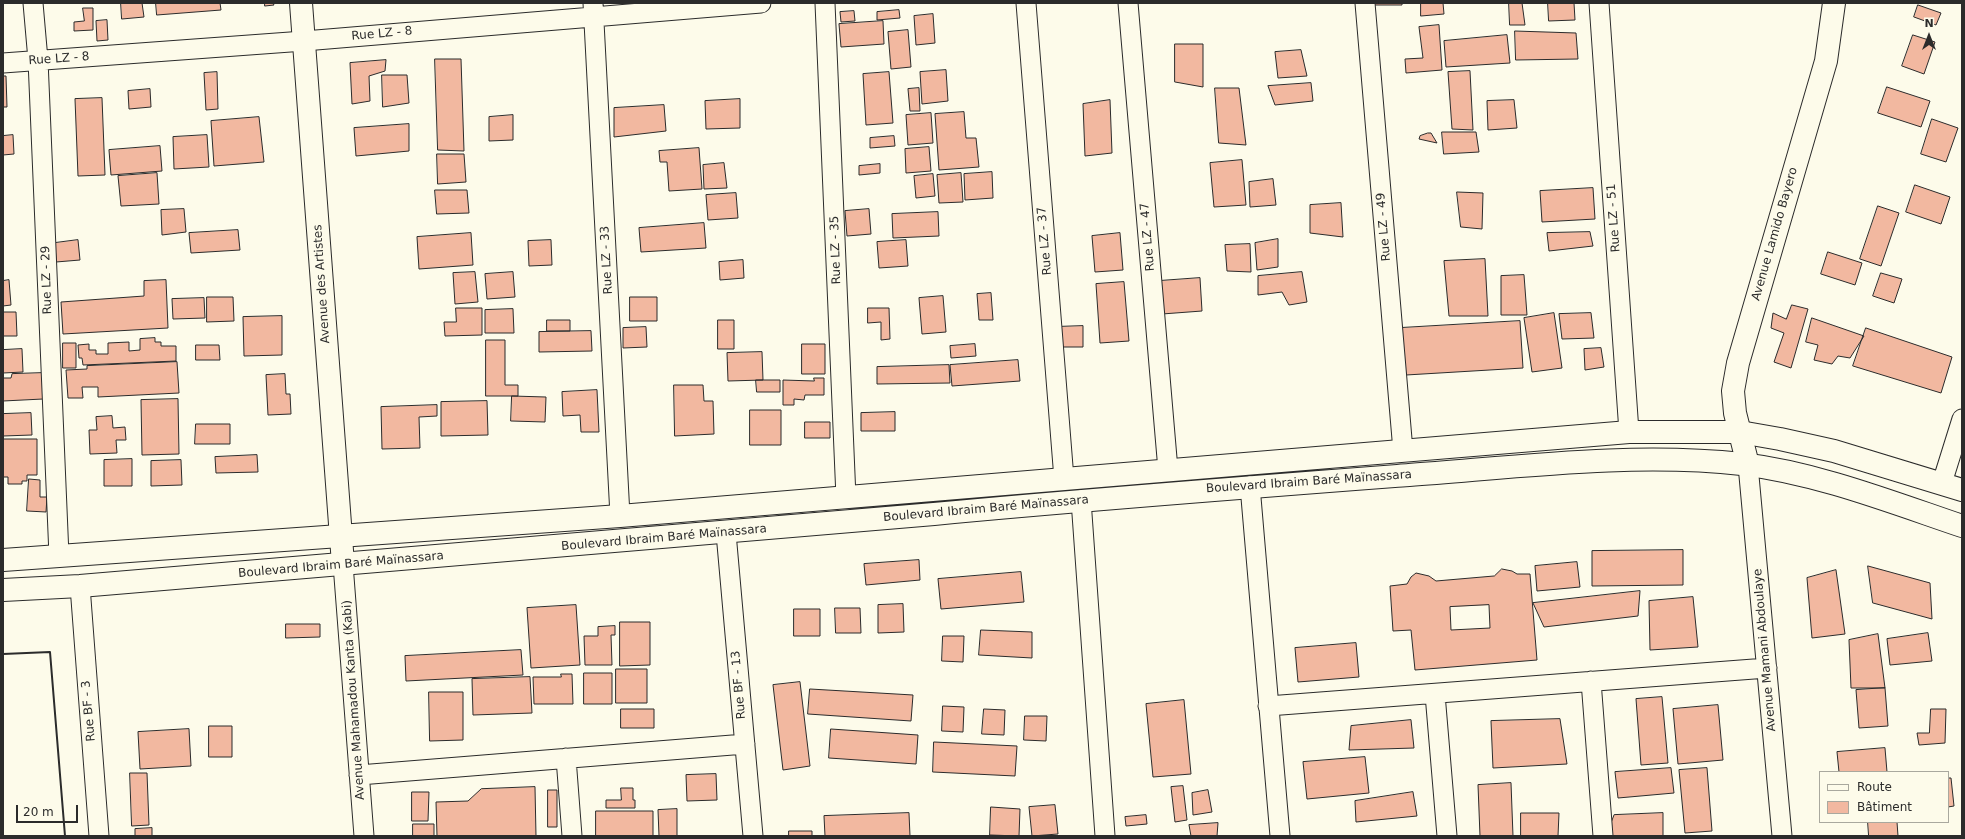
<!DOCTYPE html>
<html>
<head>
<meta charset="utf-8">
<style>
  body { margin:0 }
  #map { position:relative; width:1965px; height:839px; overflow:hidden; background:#fdfbea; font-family:"DejaVu Sans",sans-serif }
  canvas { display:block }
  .frame { position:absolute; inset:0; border:4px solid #2b2b2b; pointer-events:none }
  .legend { position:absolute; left:1819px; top:771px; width:130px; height:52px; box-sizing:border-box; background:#fdfbea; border:1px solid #a9a89e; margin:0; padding:5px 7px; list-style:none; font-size:12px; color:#2b2b2b }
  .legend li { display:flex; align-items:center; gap:8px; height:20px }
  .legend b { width:20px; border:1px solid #a9a89e }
  .north { position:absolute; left:1909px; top:16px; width:40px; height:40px; -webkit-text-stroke:3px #fdfbea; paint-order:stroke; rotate:0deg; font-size:11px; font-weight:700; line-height:16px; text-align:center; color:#2b2b2b }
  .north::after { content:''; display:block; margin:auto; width:14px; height:18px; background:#2b2b2b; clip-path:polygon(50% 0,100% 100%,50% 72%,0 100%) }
  .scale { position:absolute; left:16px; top:805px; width:62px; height:18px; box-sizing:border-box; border:2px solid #2b2b2b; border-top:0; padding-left:5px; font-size:12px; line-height:14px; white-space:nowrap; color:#2b2b2b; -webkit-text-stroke:3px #fdfbea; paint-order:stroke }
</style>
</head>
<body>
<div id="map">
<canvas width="1965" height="839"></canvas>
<div class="frame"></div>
<ul class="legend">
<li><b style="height:5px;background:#fdfbea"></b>Route</li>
<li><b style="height:11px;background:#f2b8a0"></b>Bâtiment</li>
</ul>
<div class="north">N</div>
<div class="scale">20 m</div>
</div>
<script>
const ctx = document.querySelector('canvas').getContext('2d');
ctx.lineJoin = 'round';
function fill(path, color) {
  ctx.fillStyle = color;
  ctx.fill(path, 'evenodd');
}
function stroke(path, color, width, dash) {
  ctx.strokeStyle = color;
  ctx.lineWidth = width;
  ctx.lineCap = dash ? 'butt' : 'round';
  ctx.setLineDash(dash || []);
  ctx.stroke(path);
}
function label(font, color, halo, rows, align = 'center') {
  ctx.font = font + ' "DejaVu Sans",sans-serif';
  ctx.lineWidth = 3;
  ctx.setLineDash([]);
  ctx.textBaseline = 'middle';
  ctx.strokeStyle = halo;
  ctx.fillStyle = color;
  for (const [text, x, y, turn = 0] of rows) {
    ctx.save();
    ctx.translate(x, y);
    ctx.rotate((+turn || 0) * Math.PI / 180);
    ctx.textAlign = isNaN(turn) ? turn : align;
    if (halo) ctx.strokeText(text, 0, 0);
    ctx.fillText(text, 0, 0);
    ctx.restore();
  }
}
const building = new Path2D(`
  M121,3H142L144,17L122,19Z
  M156,3H220L221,10L157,15Z
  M265,3H273L274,5L265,6Z
  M1374,3H1402V5H1374Z
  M1421,3H1443L1444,14L1421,16Z
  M1509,3H1522L1525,25H1510Z
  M1548,3H1574L1575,20L1549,21Z
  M1918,5L1941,13L1936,25L1914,17Z
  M83,8H93V30L74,31V22L84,21Z
  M899,10L900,18L877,20V12Z
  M854,11L855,21L841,22L840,12Z
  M933,14L935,43L916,45L914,16Z
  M107,20L108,40L97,41L96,21Z
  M883,21L884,44L841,47L839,24Z
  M1439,25L1442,70L1406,73L1405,59L1423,58L1419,27Z
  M908,30L911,67L891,69L888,32Z
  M1515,31L1576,33L1578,59L1516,60Z
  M1507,35L1510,63L1446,67L1444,41Z
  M1913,35L1935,42L1924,74L1902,66Z
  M1175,44H1203V87L1175,82Z
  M1301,50L1307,76L1278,78L1275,52Z
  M435,59H461L464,151L438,150Z
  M386,60L385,71L369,76L370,101L352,104L350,63Z
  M946,70L948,101L922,104L920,72Z
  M1470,71L1473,130L1452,129L1448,72Z
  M217,72L218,109L206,110L204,73Z
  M889,72L893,123L866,125L863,74Z
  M382,75H407L409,103L383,107Z
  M3,76H6L7,107H3Z
  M1311,83L1313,101L1275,105L1268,86Z
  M1887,87L1930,101L1921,127L1878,113Z
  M919,88L920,111H910L908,89Z
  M1215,88H1239L1246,145L1219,143Z
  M150,89L151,107L129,109L128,91Z
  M102,98L105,175L78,176L75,99Z
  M740,99V128L706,129L705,101Z
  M1110,100L1112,153L1085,156L1083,104Z
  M1514,100L1517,128L1488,130L1487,101Z
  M664,105L666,131L614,137V108Z
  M964,112L966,138H976L979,167L939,170L935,114Z
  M931,113L933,143L908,145L906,115Z
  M513,115V140L489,141V117Z
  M259,117L264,162L214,166L211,121Z
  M1932,119L1958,128L1946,162L1921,154Z
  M409,124V151L356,156L354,128Z
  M1442,132H1476L1479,152L1444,154Z
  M1428,133H1431L1437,143L1419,139L1420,136Z
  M13,135L14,154L3,155V136Z
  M207,135L209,167L174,169L173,137Z
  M894,136L895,146L870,148V138Z
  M160,146L162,171L111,175L109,150Z
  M929,147L931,171L906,173L905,149Z
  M699,148L702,189L669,191L667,162H660L659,151Z
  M437,154H464L466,182L438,184Z
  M1242,160L1246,205L1214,207L1210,163Z
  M724,163L727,188L704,189L703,165Z
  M880,164V173L859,175V166Z
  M992,172L993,198L965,200L964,174Z
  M157,173L159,204L121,206L118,176Z
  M961,173L963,202L939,203L937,175Z
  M933,174L935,196L916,198L914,176Z
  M1273,179L1276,205L1250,207L1249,182Z
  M1915,185L1950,197L1941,224L1906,212Z
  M1593,188L1595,219L1542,222L1540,191Z
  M435,190H467L469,213L437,214Z
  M1457,192L1483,193L1482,229L1461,227Z
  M736,193L738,218L708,220L706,195Z
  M1341,203L1343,237L1310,233V205Z
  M1878,206L1899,213L1881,266L1860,259Z
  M184,209L186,232L162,235L161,210Z
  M869,209L871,234L847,236L845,211Z
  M938,212L939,236L893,238L892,214Z
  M704,223L706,248L641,252L639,228Z
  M238,230L240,250L191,253L189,233Z
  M1590,232L1593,246L1549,251L1547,233Z
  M471,233L473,265L419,269L417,237Z
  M1120,233L1123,270L1095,272L1092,236Z
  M1278,239V267L1257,270L1255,243Z
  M78,240L80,260L56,262L55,243Z
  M551,240L552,265L529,266L528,241Z
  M906,240L908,266L879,268L877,242Z
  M1250,244L1251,272L1227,271L1225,245Z
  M1828,252L1862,263L1855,285L1821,274Z
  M1485,259L1488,316H1449L1444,261Z
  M743,260L744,278L720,280L719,262Z
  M475,272L478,302L455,304L453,273Z
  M513,272L515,297L487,299L485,274Z
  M1302,272L1307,302L1289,305L1282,292L1258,295V276Z
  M1881,273L1902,279L1894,303L1873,296Z
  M1524,275L1527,315H1501V276Z
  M1200,278L1202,311L1162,314L1159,281Z
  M9,280L11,305L3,306V281Z
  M166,280L168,328L63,334L61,302L144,296V281Z
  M1124,282L1129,341L1100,343L1096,284Z
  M991,293L993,320H979L977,294Z
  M943,296L946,332L922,334L919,298Z
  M207,297H233L234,321L207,322Z
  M630,297H657V321H630Z
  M204,298L205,318L173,319L172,299Z
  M1792,305L1808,309L1791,368L1774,362L1784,333L1771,328L1773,313L1786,319Z
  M456,308H482V335L445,336L444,322H456Z
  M868,308H889L890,339L881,340V322L868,323Z
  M513,309L514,333H485V310Z
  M3,312H16L17,336H3Z
  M1554,313L1562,368L1532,372L1524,318Z
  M1591,313L1594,338L1562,339L1559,314Z
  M282,316V355L244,356L243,317Z
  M1812,318L1864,336L1850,358L1838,356L1832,364L1814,360L1818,345L1806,342Z
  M547,320H570V331H547Z
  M718,320H734V349H718Z
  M1520,321L1523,368L1406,375L1400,328Z
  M1083,326V347H1055L1054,327Z
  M646,327L647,347L623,348V328Z
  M1866,328L1952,357L1941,393L1853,366Z
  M591,331L592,351L539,352V332Z
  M155,338V342H161V346H176V361L83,365L82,358H79L78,345L89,344V350H96V354H108V343L129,342V351L140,350V339Z
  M486,340H505V385H518V396H486Z
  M63,343H76V368H63Z
  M802,344H825V374H802Z
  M975,344L976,356L951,358L950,346Z
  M196,345H219L220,360H196Z
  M1601,348L1604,367L1585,370L1584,349Z
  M22,349L23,372L3,373V350Z
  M762,352L763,380L728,381L727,353Z
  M1018,360L1020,381L952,386L950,365Z
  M177,362L179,393L98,397V387H82L83,398H68L66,370L87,369V366Z
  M949,365L950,383L877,384V367Z
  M43,373V399L3,401V378H11L12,374Z
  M285,374L286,394H290L291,414L268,415L266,375Z
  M814,378H824V395H805L804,400L794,399V405H783V380L814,381Z
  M756,380H780V392H757Z
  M674,385H703L704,401H713L714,434L675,436Z
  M597,390L599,432H581L580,415L563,416L562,392Z
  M512,396L546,397L545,422L511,421Z
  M178,399L179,454L142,455L141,400Z
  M487,401L488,435L441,436V402Z
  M437,405V416L419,417L420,448L382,449L381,407Z
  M750,410H781V445H750Z
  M895,412V431H861V413Z
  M31,413L32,435L3,436V414Z
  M112,416L113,428L125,427L126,440H116L117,453L90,454L89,430H97L96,417Z
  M805,422H830V438H805Z
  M196,424H230V444H195Z
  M3,439H37V475H27V481H22V484H8V477H3Z
  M257,455L258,472L216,473L215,457Z
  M132,459V486H104V460Z
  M181,460L182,485L151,486V461Z
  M29,479L40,480V497H47L46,512L27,511Z
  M1683,550V585L1592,586V551Z
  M919,560L920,580L866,585L864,564Z
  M1577,562L1580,587L1537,591L1535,566Z
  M1868,566L1930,583L1932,619L1873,603Z
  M1502,569L1512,571L1517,574H1530L1537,660L1415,670L1411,630L1393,631L1390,586L1407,584L1411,577L1416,573L1429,576L1436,581L1494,576ZM1489,605L1490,628L1451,630L1450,607Z
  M1836,570L1845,634L1812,638L1807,578Z
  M1021,572L1024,602L941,609L938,579Z
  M1640,591L1638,616L1544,627L1533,603Z
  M1693,597L1698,647L1650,650L1649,601Z
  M903,604L904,632L878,633V605Z
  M576,605L580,665L531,668L527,608Z
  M835,608H860L861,633H836Z
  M794,609H820V636H794Z
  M620,622H650V665L620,666Z
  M286,624H320V637L286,638Z
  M615,626V635H611L612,665H585L584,636H598V627Z
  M981,630L1032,632V658L979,655Z
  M1928,633L1932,661L1890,665L1887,639Z
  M1878,634L1885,688H1851L1849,640Z
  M943,636H964L963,662L942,661Z
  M1356,643L1359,677L1298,682L1295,648Z
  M521,650L523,675L406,681L405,656Z
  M616,669H647V703H616Z
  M584,673H612V704H584Z
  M561,674H572L573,704H534L533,677H561Z
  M530,677L532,713L473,715L472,679Z
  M800,682L810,766L783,770L773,685Z
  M1885,688L1888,726L1859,728L1856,690Z
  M810,689L913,695L911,721L808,714Z
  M429,692H463V740L430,741Z
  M1662,697L1668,763L1641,765L1636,699Z
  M1184,700L1191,774L1153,777L1146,704Z
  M1718,705L1723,760L1678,764L1673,709Z
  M943,706L964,707L963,732L942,731Z
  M621,709H654V728H621Z
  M984,709L1005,710L1004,735L982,734Z
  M1931,709H1946L1945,743L1919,745L1917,733H1929Z
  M1025,716H1047L1046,741L1024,740Z
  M1560,719L1567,764L1493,768L1491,721Z
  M1411,720L1414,748L1349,750L1351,726Z
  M209,726H232V757H209Z
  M189,729L191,766L140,769L138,732Z
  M831,729L918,735L916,764L829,758Z
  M934,742L1017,746L1015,776L933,772Z
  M1885,748L1887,772H1839L1837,752Z
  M1365,757L1369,793L1307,799L1303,762Z
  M1671,768L1674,793L1618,798L1615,772Z
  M1707,768L1712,831L1685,833L1679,770Z
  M130,773H147L149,825L132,826Z
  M716,774L717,800L687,801L686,775Z
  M1948,778H1951L1954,806L1948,807Z
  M1511,783L1513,836H1480L1478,785Z
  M1183,786L1187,820L1175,822L1171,787Z
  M535,787L536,836H437L436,802L468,801L481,789Z
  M621,788H633V800H635V808H606V800H621Z
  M548,790H557V827H548Z
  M1208,790L1212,812L1193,815L1192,793Z
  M412,792H429L428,821H412Z
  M1413,792L1417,816L1356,822L1355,801Z
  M1055,805L1058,834L1032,836L1029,807Z
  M991,807L1020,809L1019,836L990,835Z
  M677,809V836H659L658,810Z
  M596,811H653V836H596Z
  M909,813L910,836H825L824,816Z
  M1521,813H1559L1558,836H1521Z
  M1663,813V836H1606L1614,815Z
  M1146,815L1147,824L1126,826L1125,817Z
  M1868,822H1897L1898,836H1869Z
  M1218,823L1217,836H1191L1189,825Z
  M413,824H434V836H413Z
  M152,828V836H135V829Z
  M789,831H812V836H789Z`);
fill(building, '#f2b8a0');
stroke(building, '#2b2b2b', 1);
const minor = new Path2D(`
  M33,3L38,60L59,556
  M593,3L620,516
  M825,3L846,498
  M1026,3L1064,479
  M1128,3L1168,470
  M1365,3L1403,451
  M1599,3L1629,432
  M3,63L304,41L761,3
  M1748,465L1782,836
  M1942,483L1962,419
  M1250,486L1280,836
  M1081,500L1105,836
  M726,533L753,836
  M343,564L364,836
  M80,586L99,836
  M1591,681L1603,836
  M1435,694L1447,836
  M1268,706L1767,668
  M566,758L572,836
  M359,775L745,744`);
const tertiary = new Path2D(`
  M301,3L343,564
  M1748,465L1735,413L1733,391L1738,363L1826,61L1834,3`);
const secondary = new Path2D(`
  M3,560L620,516L1629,432H1740L1780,439L1834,451L1962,490
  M3,590L80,586C365,563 650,540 934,514C1092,499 1251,487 1409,475C1518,467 1633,452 1742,464C1817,473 1891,502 1962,526`);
stroke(minor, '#2b2b2b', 21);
stroke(tertiary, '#2b2b2b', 24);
stroke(secondary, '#2b2b2b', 24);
stroke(minor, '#fdfbea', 19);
stroke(tertiary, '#fdfbea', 22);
stroke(secondary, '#fdfbea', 22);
stroke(new Path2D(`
  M3,654L50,652L65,836`), '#2b2b2b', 2);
label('12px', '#2b2b2b', '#fdfbea', [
  ["Rue LZ - 8",382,34,-5],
  ["Rue LZ - 8",59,59,-4],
  ["Rue LZ - 51",1614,218,-94],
  ["Rue LZ - 49",1384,227,-95],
  ["Avenue Lamido Bayero",1775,234,-74],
  ["Rue LZ - 47",1148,237,-95],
  ["Rue LZ - 37",1045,241,-95],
  ["Rue LZ - 35",836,250,-92],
  ["Rue LZ - 33",607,260,-93],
  ["Rue LZ - 29",47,280,-92],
  ["Avenue des Artistes",322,284,-94],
  ["Boulevard Ibraim Baré Maïnassara",1309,482,-4],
  ["Boulevard Ibraim Baré Maïnassara",986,509,-5],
  ["Boulevard Ibraim Baré Maïnassara",664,538,-5],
  ["Boulevard Ibraim Baré Maïnassara",341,565,-5],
  ["Avenue Mamani Abdoulaye",1765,650,-95],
  ["Rue BF - 13",739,685,-95],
  ["Avenue Mahamadou Kanta (Kabi)",354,700,-94],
  ["Rue BF - 3",89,711,-95]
]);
</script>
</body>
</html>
